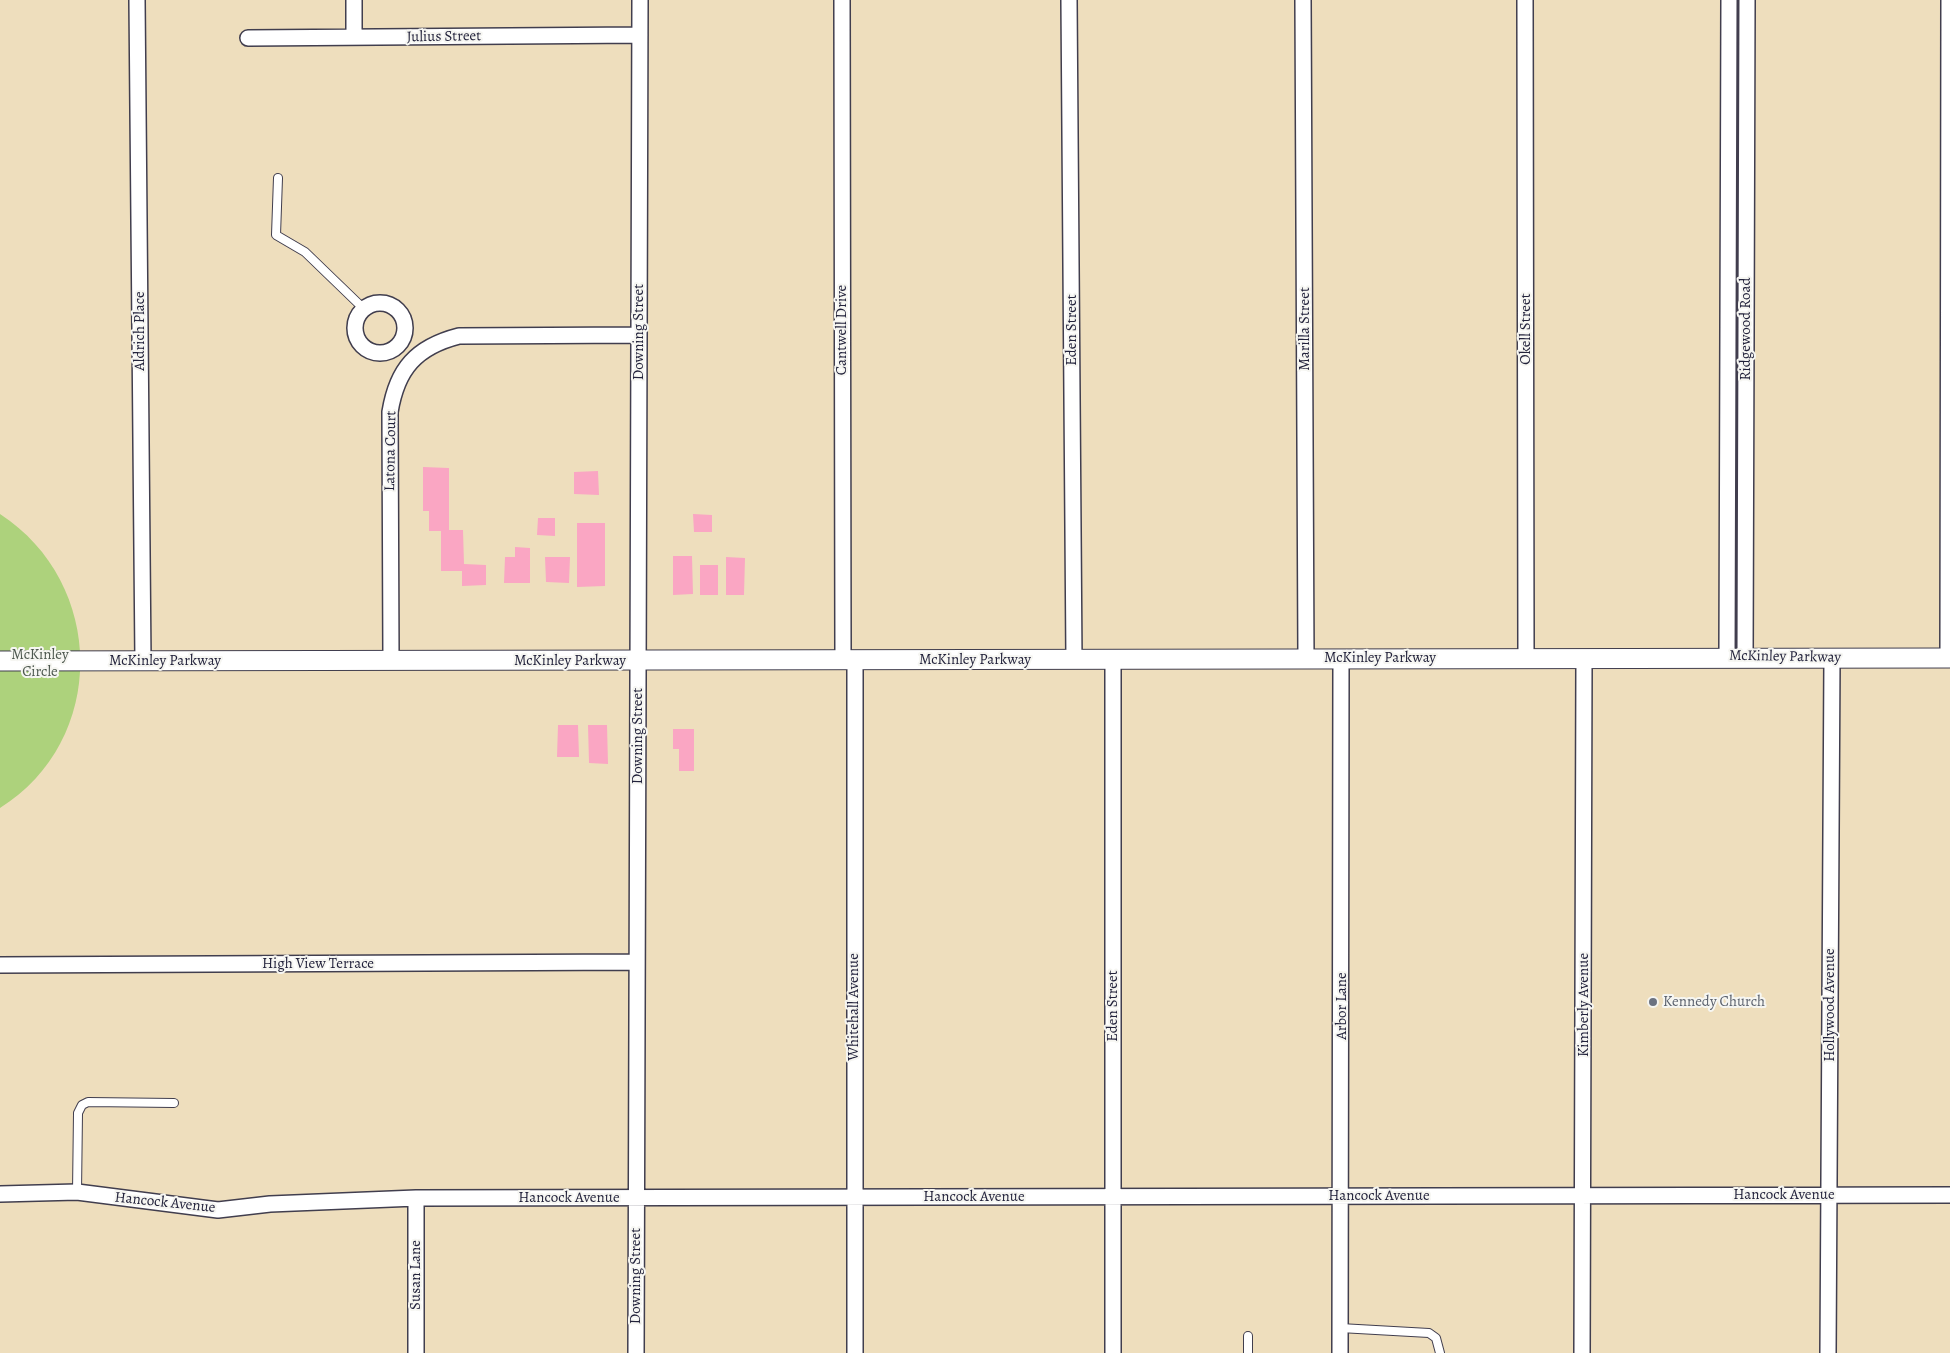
<!DOCTYPE html>
<html>
<head>
<meta charset="utf-8">
<style>
  body { margin:0 }
  canvas { display:block; background:#eedebd }
</style>
</head>
<body>
<canvas width="1950" height="1353"></canvas>
<script>
const ctx = document.querySelector('canvas').getContext('2d');
ctx.lineJoin = 'round';
function fill(path, color) {
  ctx.fillStyle = color;
  ctx.fill(path, 'evenodd');
}
function stroke(path, color, width, dash) {
  ctx.strokeStyle = color;
  ctx.lineWidth = width;
  ctx.lineCap = dash ? 'butt' : 'round';
  ctx.setLineDash(dash || []);
  ctx.stroke(path);
}
function label(font, color, halo, rows, align = 'center') {
  ctx.font = font + ' Alegreya,serif';
  ctx.lineWidth = 4;
  ctx.setLineDash([]);
  ctx.textBaseline = 'middle';
  ctx.strokeStyle = halo;
  ctx.fillStyle = color;
  for (const [text, x, y, turn = 0] of rows) {
    ctx.save();
    ctx.translate(x, y);
    ctx.rotate((+turn || 0) * Math.PI / 180);
    ctx.textAlign = isNaN(turn) ? turn : align;
    if (halo) ctx.strokeText(text, 0, 0);
    ctx.fillText(text, 0, 0);
    ctx.restore();
  }
}
fill(new Path2D(`
  M0,514C106,583 108,740 0,808Z`), '#add27c');
fill(new Path2D(`
  M423,467L449,468V530H463L464,564L486,565V585L462,586V571H441V531H429V511H423Z
  M598,471L599,495L574,494V472Z
  M693,514L712,515V532H694Z
  M538,518H555V536L537,535Z
  M577,523H605V586L577,587Z
  M515,547L530,548V583H504L505,557H515Z
  M673,556H692L693,594L673,595Z
  M545,557H570L569,583L546,582Z
  M726,557L745,558L744,595H726Z
  M700,565H718V595H700Z
  M558,725H578L579,757H557Z
  M588,725H607L608,764L589,763Z
  M673,729H694V771H679V749H673Z`), '#faa6c3');
const service = new Path2D(`
  M278,178L276,235L305,252L364,309
  M77,1192L78,1113L82,1105L88,1102L174,1103
  M1340,1328L1429,1333L1436,1338L1440,1353
  M1248,1336V1353`);
const minor = new Path2D(`
  M137,0L143,661
  M354,0V37
  M842,0L843,660
  M1069,0L1074,660
  M1303,0L1306,659
  M1525,0L1526,658
  M248,38L640,35
  M355 328a25 25 0 1 1 50 0a25 25 0 1 1-50 0Z
  M1727,657L1729,0
  M1745,657L1747,0
  M1948,658L1949,0
  M855,660V1353
  M1113,660V1353
  M391,661L390,412C397,369 416,347 459,336L639,335
  M0,965L637,962
  M0,1194L77,1192L218,1210L270,1204L416,1198L1950,1195
  M416,1198V1353
  M636,1353L640,0
  M1340,1353L1341,659
  M1582,1353L1584,658
  M1828,1353L1832,658`);
const tertiary = new Path2D(`
  M0,661L1950,658`);
stroke(service, '#413e4e', 10);
stroke(minor, '#413e4e', 18);
stroke(tertiary, '#413e4e', 21);
stroke(service, '#fff', 8);
stroke(minor, '#fff', 15);
stroke(tertiary, '#fff', 19);
for (const [x, y, r, color] of [
  [1653,1002,5,"#6b7280"]
]) {
  const dot = new Path2D();
  dot.arc(x, y, r, 0, 2 * Math.PI);
  ctx.fillStyle = color;
  ctx.fill(dot);
  stroke(dot, '#f6f6f2', 2);
}
label('15px', '#22223b', '#f6f6f2', [
  ["Julius Street",444,37,-1],
  ["Marilla Street",1305,329,-90],
  ["Okell Street",1526,329,-90],
  ["Ridgewood Road",1746,329,-90],
  ["Cantwell Drive",842,330,-90],
  ["Eden Street",1072,330,-90],
  ["Aldrich Place",140,331,-90],
  ["Downing Street",639,332,-90],
  ["Latona Court",391,451,-89],
  ["McKinley Parkway",1785,657,1],
  ["McKinley Parkway",1380,658],
  ["McKinley Parkway",975,660],
  ["McKinley Parkway",165,661],
  ["McKinley Parkway",570,661],
  ["Downing Street",638,736,-90],
  ["High View Terrace",318,964],
  ["Kimberly Avenue",1584,1005,-90],
  ["Hollywood Avenue",1830,1005,-90],
  ["Eden Street",1113,1006,-90],
  ["Arbor Lane",1342,1006,-90],
  ["Whitehall Avenue",854,1007,-90],
  ["Hancock Avenue",1784,1195],
  ["Hancock Avenue",1379,1196],
  ["Hancock Avenue",974,1197],
  ["Hancock Avenue",569,1198],
  ["Hancock Avenue",165,1203,6],
  ["Susan Lane",416,1275,-90],
  ["Downing Street",636,1276,-90]
]);
label('15px', '#4c574e', '#f6f6f2', [
  ["McKinley",40,655],
  ["Circle",40,672]
]);
label('15px', '#5b616d', '#f6f6f2', [
  ["Kennedy Church",1663,1002]
], 'left');
</script>
</body>
</html>
